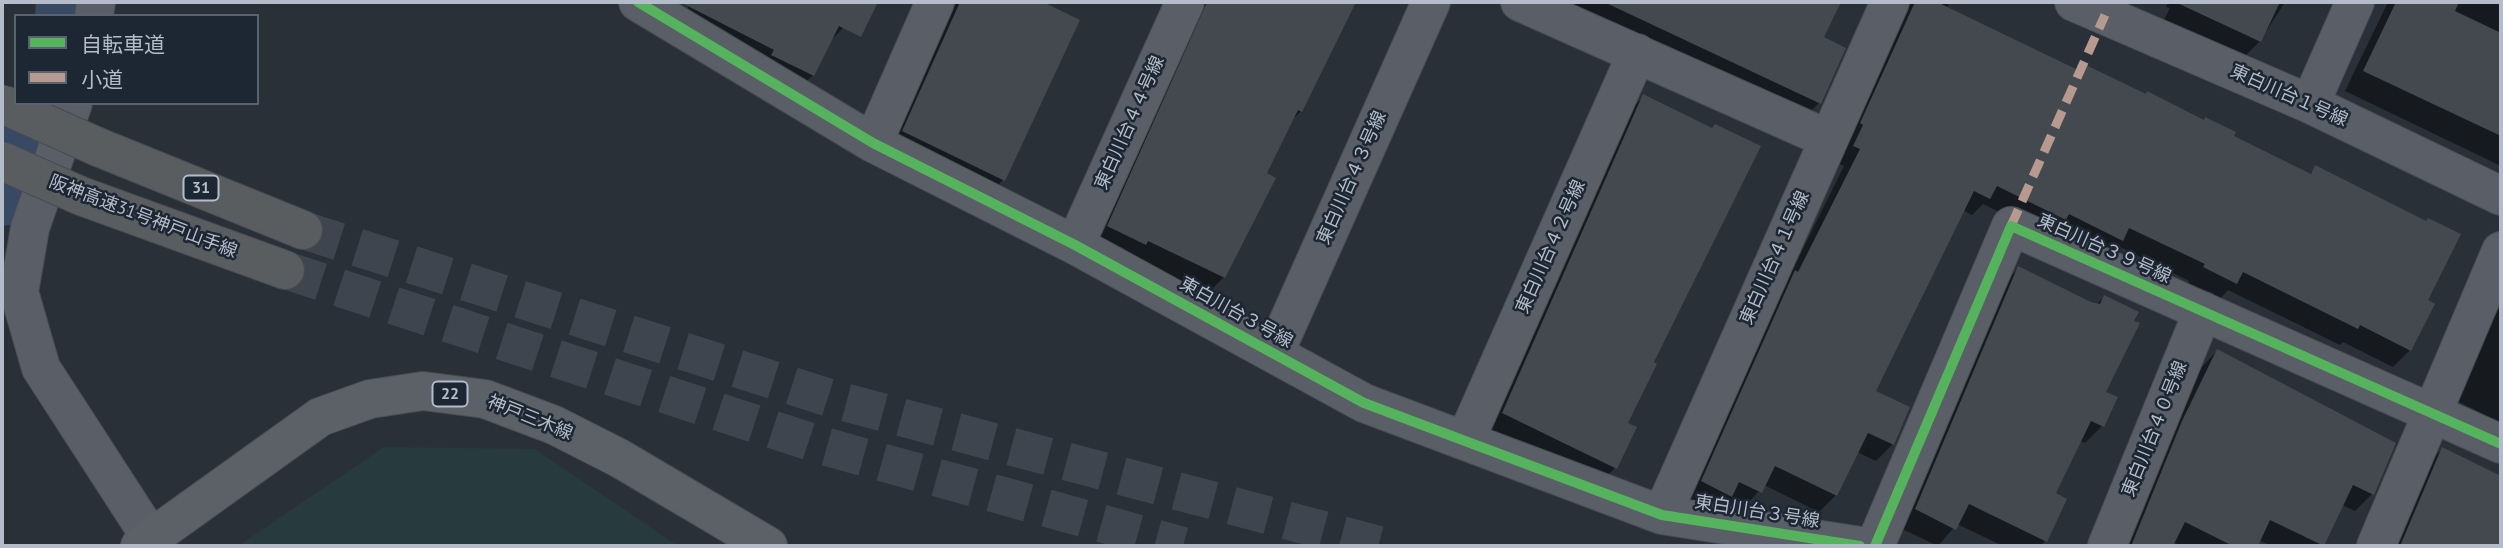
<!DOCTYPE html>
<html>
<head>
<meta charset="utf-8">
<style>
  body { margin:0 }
  #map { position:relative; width:2503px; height:548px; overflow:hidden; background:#2a3038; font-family:"PT Sans","Noto Sans JP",sans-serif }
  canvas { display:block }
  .frame { position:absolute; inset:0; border:4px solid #b4bcc9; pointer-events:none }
  .legend { position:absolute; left:14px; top:14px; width:245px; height:91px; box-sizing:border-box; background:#1d2633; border:2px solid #59626f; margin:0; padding:9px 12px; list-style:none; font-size:21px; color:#b4bcc9 }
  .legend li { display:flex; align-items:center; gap:14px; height:35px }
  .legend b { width:35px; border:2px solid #59626f }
</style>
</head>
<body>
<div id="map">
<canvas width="2503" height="548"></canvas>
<div class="frame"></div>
<ul class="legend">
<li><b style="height:9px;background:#56b35d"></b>自転車道</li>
<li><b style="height:9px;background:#b69a8f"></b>小道</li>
</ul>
</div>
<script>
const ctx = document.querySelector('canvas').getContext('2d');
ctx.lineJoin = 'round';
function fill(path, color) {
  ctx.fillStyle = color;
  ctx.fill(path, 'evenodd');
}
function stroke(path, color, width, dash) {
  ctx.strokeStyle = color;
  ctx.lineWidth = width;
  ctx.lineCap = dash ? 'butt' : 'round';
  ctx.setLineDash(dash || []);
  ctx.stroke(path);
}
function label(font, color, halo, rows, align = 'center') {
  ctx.font = font + ' "PT Sans","Noto Sans JP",sans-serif';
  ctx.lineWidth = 5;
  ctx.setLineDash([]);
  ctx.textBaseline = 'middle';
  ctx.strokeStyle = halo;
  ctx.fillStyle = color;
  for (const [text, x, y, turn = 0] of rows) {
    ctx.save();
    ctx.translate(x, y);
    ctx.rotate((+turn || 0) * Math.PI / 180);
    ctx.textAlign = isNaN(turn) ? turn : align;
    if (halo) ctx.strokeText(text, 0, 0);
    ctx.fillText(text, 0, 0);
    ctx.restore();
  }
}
fill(new Path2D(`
  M384,447L535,449L678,546H238Z`), '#273a3e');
fill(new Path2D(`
  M691,2H856L843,28L828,43L813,75L795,92L680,22Z
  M956,2H1042L1078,21L1003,180L990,193L891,144Z
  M1193,2H1348L1301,111L1290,122L1265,174L1224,277L1207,294L1131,258L1091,244Z
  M1542,2H1839L1821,38L1819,103L1803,119Z
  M1908,2H1950L1947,8L2080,73L2086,68L2309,175L2316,168L2425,301L2410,350L2393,367L2343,342L2340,345L2228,290L2219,300L2188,284L2189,281L2116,245L2105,256L2048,236L1983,204L1972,215L1963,210L1874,391L1893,444L1876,461L1857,452L1836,495L1819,512L1764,485L1743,509L1726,500L1714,512L1685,498L1787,281L1844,166L1837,163Z
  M2168,2H2285L2260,41L2243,58L2164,20L2170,8L2166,7Z
  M2388,2H2501V166L2345,91Z
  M1643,97L1711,130L1651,363L1625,424L1615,468L1598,485L1485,430L1626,114Z
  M2018,269L2096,305L2104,297L2102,426L2085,443L2080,441L2054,494L2045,541L2040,546H2003L1957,524L1938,546L1898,527L2001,286Z
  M2501,303V423L2453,399Z
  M2217,351L2372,494L2355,511L2342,505L2321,546H2271L2259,540L2256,546H2181L2173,542L2171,546H2122L2200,369Z
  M2442,449L2501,480V546H2391L2425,466Z`), '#0007');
stroke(new Path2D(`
  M71,16L72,2
  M2,190L25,168L47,103`), '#384963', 72);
fill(new Path2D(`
  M680,2H878L861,37L839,26L814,76L771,55L774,50Z
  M960,2H1043L1080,20L1005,181L902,131Z
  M1207,2H1356L1302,112L1298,110L1267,173L1276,178L1225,278L1148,241L1146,245L1107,226Z
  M1604,2H1841L1824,37L1846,48L1821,104Z
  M1915,2H1937L2082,72L2086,65L2146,94L2147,91L2204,120L2205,117L2236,132L2234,136L2311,174L2315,165L2426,221L2428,218L2461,234L2428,300L2435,304L2411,351L2360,325L2358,329L2243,272L2237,284L2203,267L2205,264L2129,228L2123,241L2069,214L2066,220L1997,186L1990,199L1974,191L1876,391L1910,407L1894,445L1868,433L1837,496L1775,466L1762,493L1739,482L1732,497L1701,481L1795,270L1798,272L1860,149L1853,146L1863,125L1860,123Z
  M2175,2H2280L2261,42Z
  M2396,2H2459L2455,11L2501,33V136L2363,71Z
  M1643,94L1712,128L1715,124L1761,146L1654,362L1657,364L1628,423L1637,427L1617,469L1502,413Z
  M2018,266L2091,302L2100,304L2104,295L2139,312L2134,321L2140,323L2106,392L2118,397L2104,427L2091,421L2056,493L2067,499L2047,542L1969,504L1956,530L1915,509Z
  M2217,349L2396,443L2374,495L2353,485L2324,546L2270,520L2258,546H2233L2185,522L2173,546H2131L2182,421Z
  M2442,447L2501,476V546H2400Z`), '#444950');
stroke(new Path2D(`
  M303,230L833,399L1383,546
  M285,270L820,445L1183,546`), '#3f454e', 38, [38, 19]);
const minor = new Path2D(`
  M638,2L873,143L1075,245L1364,403L1662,515L1860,546
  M1520,2L1828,139
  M2074,2L2310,104L2501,196
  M94,16L96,2
  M73,103L30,228L19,292L41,368L151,538
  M2310,104L2355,2
  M873,143L935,2
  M1075,245L1185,2
  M1274,354L1431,2
  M1465,441L1637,53
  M1662,515L1890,2
  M1875,546L2011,226L2501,444
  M2107,546L2203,311
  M2376,546L2501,251`);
const major = new Path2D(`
  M140,546L320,417L370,399L423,391L485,399L554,425L619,458L768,546`);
const highway = new Path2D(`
  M98,147L303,230
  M81,196L285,270`);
stroke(minor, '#484c53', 40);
stroke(major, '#484c55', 40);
stroke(highway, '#474c53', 40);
stroke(minor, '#5a5e66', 38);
stroke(major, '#5c6168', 38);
stroke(highway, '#5a5d60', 38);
const highwayBridge = new Path2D(`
  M2,104L98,147
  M2,161L81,196`);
stroke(highwayBridge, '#474c53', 40, []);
stroke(highwayBridge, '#5a5d60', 38);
stroke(new Path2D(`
  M2011,226L2105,15`), '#b69a8f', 9, [18, 9]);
stroke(new Path2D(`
  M638,2L873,143L1075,245L1364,403L1662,515L1860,546
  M1875,546L2011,226L2501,444`), '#56b35d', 10);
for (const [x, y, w] of [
  [201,188,35],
  [450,394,35]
]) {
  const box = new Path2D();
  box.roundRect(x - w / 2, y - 12.5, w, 25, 5);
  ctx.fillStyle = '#1d2633';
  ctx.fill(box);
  stroke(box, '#b4bcc9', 2);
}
label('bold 16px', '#b4bcc9', null, [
  ["31",201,188],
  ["22",450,394]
]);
label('18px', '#b4bcc9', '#1d2633', [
  ["東白川台１号線",2289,96,24],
  ["東白川台４４号線",1130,123,-66],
  ["東白川台４３号線",1352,178,-66],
  ["阪神高速31号神戸山手線",143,217,21],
  ["東白川台４２号線",1551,247,-66],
  ["東白川台３９号線",2104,249,24],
  ["東白川台４１号線",1775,258,-66],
  ["東白川台３号線",1236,313,29],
  ["神戸三木線",530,418,22],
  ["東白川台４０号線",2155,429,-68],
  ["東白川台３号線",1757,512,9]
]);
</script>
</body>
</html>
